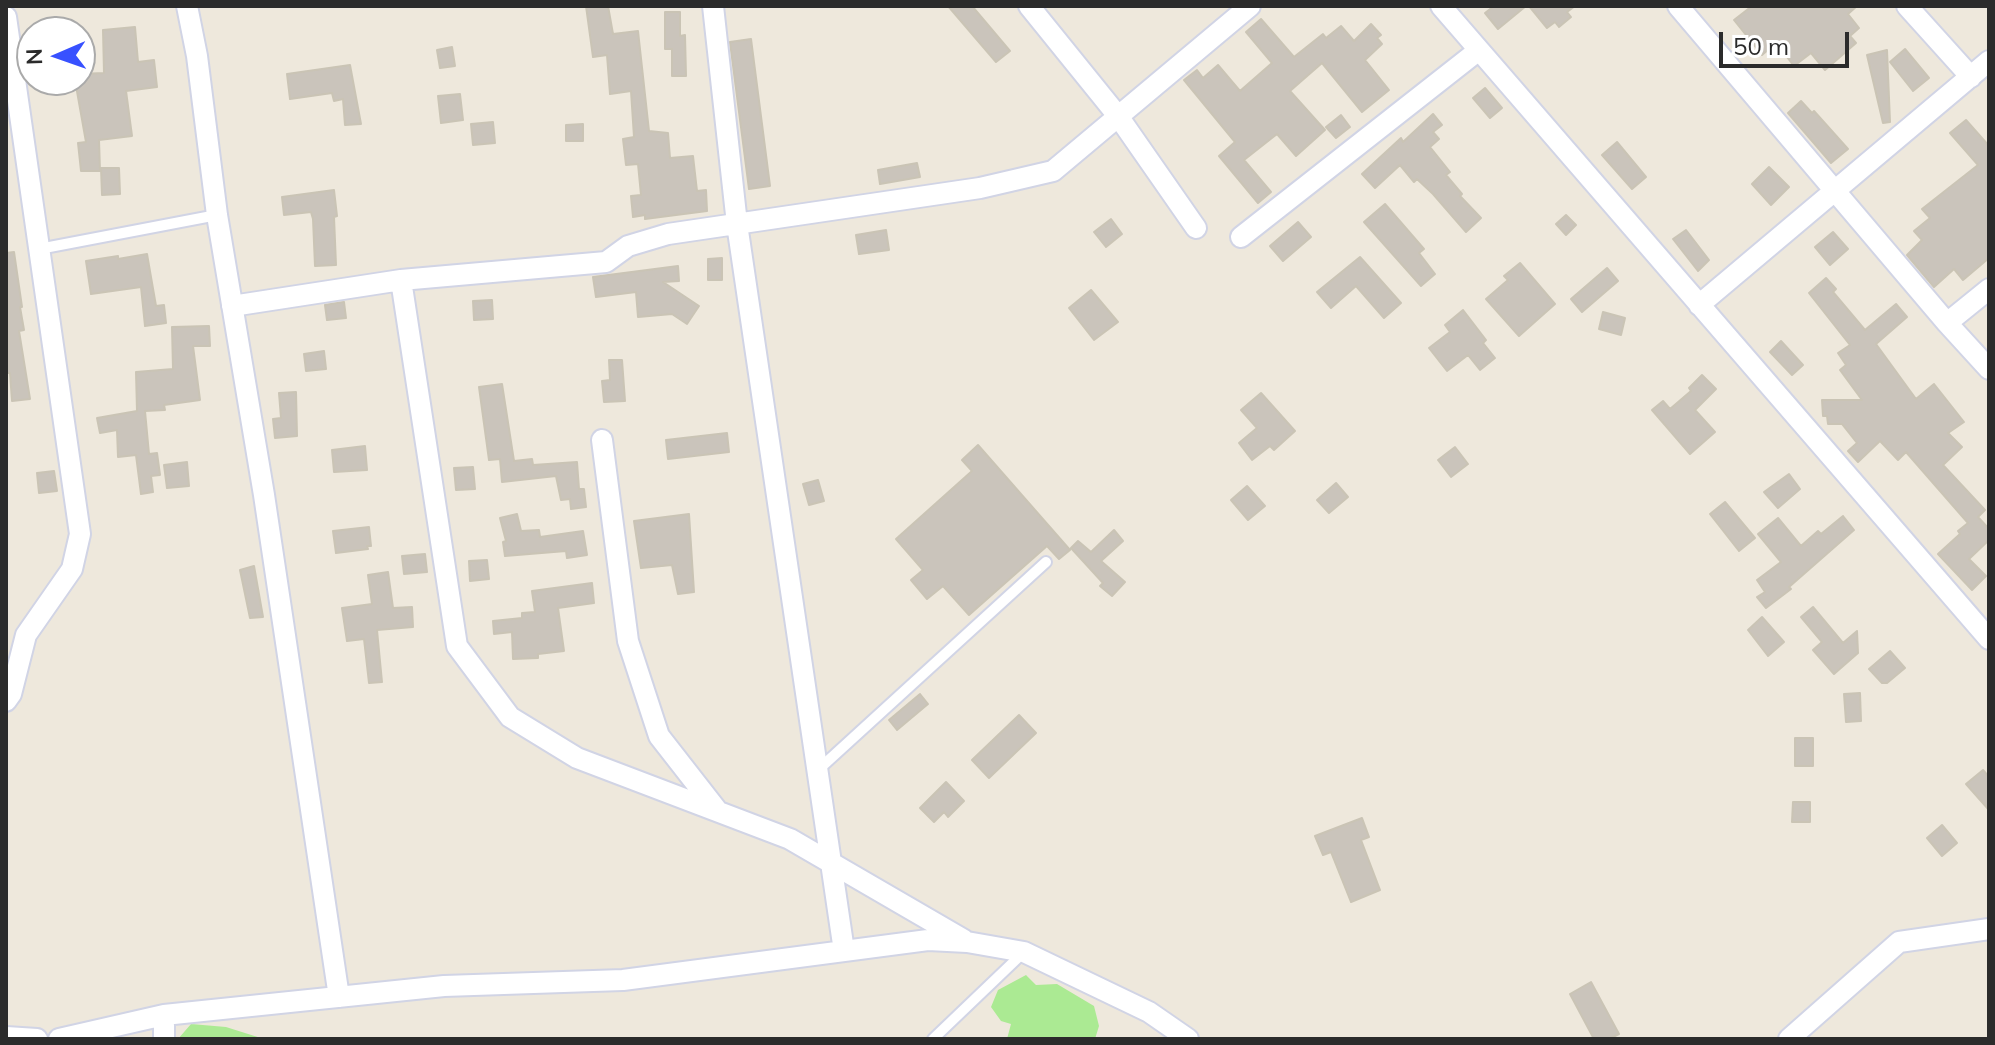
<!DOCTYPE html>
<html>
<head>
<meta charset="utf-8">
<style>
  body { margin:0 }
  #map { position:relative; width:1995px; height:1045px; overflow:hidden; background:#eee8dc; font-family:Mulish,sans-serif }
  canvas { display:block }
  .frame { position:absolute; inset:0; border:8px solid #2b2b2b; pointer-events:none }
  .north { position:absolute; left:16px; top:16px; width:80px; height:80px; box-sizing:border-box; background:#fff; border:2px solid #aaa; border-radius:50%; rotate:268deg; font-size:22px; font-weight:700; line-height:32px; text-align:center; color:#2b2b2b }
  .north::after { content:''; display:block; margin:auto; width:28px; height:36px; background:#3851ff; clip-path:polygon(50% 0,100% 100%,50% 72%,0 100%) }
  .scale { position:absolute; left:1719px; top:32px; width:130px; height:36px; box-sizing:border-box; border:4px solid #2b2b2b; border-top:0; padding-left:10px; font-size:24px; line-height:28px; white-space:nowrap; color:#2b2b2b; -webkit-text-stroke:6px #fff; paint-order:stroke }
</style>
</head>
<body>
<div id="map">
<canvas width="1995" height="1045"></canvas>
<div class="frame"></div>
<div class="north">N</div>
<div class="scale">50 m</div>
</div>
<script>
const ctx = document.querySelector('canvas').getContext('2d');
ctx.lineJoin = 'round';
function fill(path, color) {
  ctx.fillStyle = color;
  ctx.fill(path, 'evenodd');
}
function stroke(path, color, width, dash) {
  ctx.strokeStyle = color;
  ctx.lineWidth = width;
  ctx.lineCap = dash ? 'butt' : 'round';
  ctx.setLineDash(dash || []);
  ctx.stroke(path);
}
fill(new Path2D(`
  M1026,975L1036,985L1057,984L1094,1006L1099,1026L1095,1039H1007L1011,1024L1001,1021L991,1007L998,990Z
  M191,1024L226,1027L264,1039H178Z`), '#abea93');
const building = new Path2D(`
  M586,6H608L613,34L638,31L649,131L668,133L670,158L693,156L697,191L706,190L707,211L645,219V215L633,217L631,196L641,195L638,164L626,165L623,139L634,137L631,91L610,94L607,55L593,57Z
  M948,6H972L1010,51L996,62Z
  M1494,6H1526L1498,29L1485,13Z
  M1529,6H1575L1567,12L1571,17L1559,27L1555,22L1547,28Z
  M1752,6H1857L1848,14L1859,28L1850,36L1856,43L1825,70L1811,53L1794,66L1776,43L1762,55L1734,20Z
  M665,12H680V36L685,35L686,76H672V49H665Z
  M1261,19L1294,57L1323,34L1326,38L1341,26L1354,41L1371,24L1381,35L1377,38L1382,44L1365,60L1389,90L1362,112L1322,63L1290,91L1325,130L1296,156L1277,134L1244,160L1271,192L1258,203L1219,156L1235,142L1184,80L1197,70L1203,78L1218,65L1240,91L1272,63L1246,32Z
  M135,27L138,62L154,60L157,87L126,91L132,136L99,140L100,171H81L78,143L86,142L75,80H80V74L104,73L103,30Z
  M751,39L770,186L749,189L730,42Z
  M452,47L455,66L440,68L437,50Z
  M1905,49L1929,78L1913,91L1890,62Z
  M1887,50L1890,122L1883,123L1867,55Z
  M350,65L361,124L345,125L343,99L334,101L332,93L290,99L287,74Z
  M1485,88L1502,108L1490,118L1473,98Z
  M460,94L463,120L441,123L438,96Z
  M1801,101L1812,113L1814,111L1848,149L1831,163L1788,113Z
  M1433,114L1442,125L1433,132L1439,139L1430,147L1450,172L1446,175L1462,194L1460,196L1481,218L1466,232L1433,194L1417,179L1414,182L1400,165L1375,188L1362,174L1401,138L1403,142Z
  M1341,115L1350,127L1336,138L1326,127Z
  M1966,120L1989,146V258L1963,280L1954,269L1934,287L1907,255L1922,240L1914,231L1930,218L1922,209L1978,165L1950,133Z
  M493,122L495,143L473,145L471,124Z
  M583,124V141H566V125Z
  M1617,142L1646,177L1632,189L1602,155Z
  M917,163L920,177L880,184L878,170Z
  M1769,167L1789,187L1771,205L1752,184Z
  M101,168H119L120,194L102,195Z
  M334,190L337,216L334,217L336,265L315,266L313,219L311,212L284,215L282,197Z
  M1385,204L1424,249L1419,253L1435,274L1421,286L1364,222Z
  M1566,215L1576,225L1566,235L1556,224Z
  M1111,219L1122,234L1106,247L1094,232Z
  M1298,222L1311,237L1283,261L1270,246Z
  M886,230L889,250L859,254L856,235Z
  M1686,230L1709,260L1698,271L1673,239Z
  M1833,232L1848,249L1830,265L1815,247Z
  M14,252L22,307H20L24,330L19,331L30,399L12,401L10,373H6V253Z
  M147,254L156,306L164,305L166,323L145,326L141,287L91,294L86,261L118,256V259Z
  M1360,257L1401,303L1384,318L1356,286L1331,308L1317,292Z
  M722,258V280H708V259Z
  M1520,263L1555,304L1519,336L1486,299L1508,280L1504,276Z
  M678,266L679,281L663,282L699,306L687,324L672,314L638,317L636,292L596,297L593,277Z
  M1607,268L1618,281L1582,312L1571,299Z
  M1826,278L1836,289L1833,292L1865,330L1896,304L1907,317L1876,344L1916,399L1934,384L1964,422L1948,433L1962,447L1943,465L1985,510L1978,517L1989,529V540L1969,559L1986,576L1972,590L1938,554L1960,534L1958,531L1968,523L1906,452L1898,460L1880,441L1858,462L1848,451L1857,443L1842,424H1828L1827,416H1823L1822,400H1862L1840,370L1846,365L1838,353L1850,345L1809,293Z
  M1091,290L1118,322L1094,340L1069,308Z
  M492,300L493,319L474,320L473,301Z
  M344,302L346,318L327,320L325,305Z
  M1463,310L1486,340L1483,343L1495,358L1480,370L1468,355L1447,371L1429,348L1450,332L1445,325Z
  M1603,312L1625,318L1621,335L1599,329Z
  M209,326L210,346H193L200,400L164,405L165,410L145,411L149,454L157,453L160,475L151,476L153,492L141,494L136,455L118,457L117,430L100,433L97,418L137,411L136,372L173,369L172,327Z
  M1781,341L1803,365L1792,375L1770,352Z
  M324,351L326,369L306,371L304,354Z
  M609,360H622L625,401L604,402L602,381L610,380Z
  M1702,375L1716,389L1695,410L1715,432L1690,454L1652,410L1663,401L1670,409L1691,391L1689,388Z
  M502,384L514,461L532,459L533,465L577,462L579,489H584L586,507L571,509L570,499L561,500L556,476L502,482L500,459L489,460L479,387Z
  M296,392L297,436L275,438L273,419L281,418L279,393Z
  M1261,393L1295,431L1274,450L1270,446L1252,460L1239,443L1257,428L1241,410Z
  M727,433L729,452L668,459L666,440Z
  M978,445L1070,550L1059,559L1047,546L969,615L943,586L927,599L911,580L923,570L896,539L972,471L962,460Z
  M365,446L367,470L334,472L332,450Z
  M1455,447L1468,464L1451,477L1438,460Z
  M187,462L189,486L167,488L164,465Z
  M473,467L475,489L456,490L454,468Z
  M54,471L57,491L39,493L37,473Z
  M1789,474L1800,489L1778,508L1764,492Z
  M818,480L824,501L809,505L803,484Z
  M1336,483L1348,497L1329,513L1317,500Z
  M1247,486L1265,506L1248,520L1231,500Z
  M1725,502L1755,538L1739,551L1710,514Z
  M517,514L521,531L539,530L540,537L583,531L587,555L567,558L566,551L505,556L503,542L506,541L500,518Z
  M689,514L694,592L678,594L672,565L641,568L634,521Z
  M1843,516L1854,530L1789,587L1791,589L1766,608L1757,597L1765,592L1757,580L1781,562L1758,534L1778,518L1801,546L1818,531L1821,534Z
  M369,527L371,546H367L368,549L336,553L333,531Z
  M1114,530L1123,541L1101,561L1125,582L1112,596L1100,586L1103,583L1071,548L1078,541L1091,552Z
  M425,554L427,572L404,574L402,556Z
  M487,560L489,579L470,581L469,561Z
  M254,566L263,617L250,618L240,570Z
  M388,572L393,608L412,607L413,627L377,630L382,682L369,683L364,639L347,641L342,608L372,604L368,575Z
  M592,583L594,603L558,608L564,651L538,654V658L513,659L512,632L494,634L493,621L522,618V613L535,612L532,591Z
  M1813,607L1843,643L1857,631L1858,653L1834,674L1813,650L1822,642L1801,617Z
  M1762,617L1784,642L1768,656L1748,630Z
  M1890,651L1905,668L1887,683H1882L1869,669Z
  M1860,693L1861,721L1846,722L1844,694Z
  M920,694L928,704L897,730L889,720Z
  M1019,715L1036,733L989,778L972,760Z
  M1795,738H1813V766H1795Z
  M1983,770L1989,777V810L1966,784Z
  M946,782L964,801L948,817L944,812L934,822L920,808Z
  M1793,802H1810V822H1792Z
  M1362,818L1369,837L1361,840L1380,890L1351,902L1331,852L1323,855L1315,836Z
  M1942,825L1957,843L1942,856L1927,838Z
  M1591,982L1619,1034L1609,1039H1594L1570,994Z`);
fill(building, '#cac4bb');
stroke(building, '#cac4b5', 2);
const service = new Path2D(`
  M39,249L217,215
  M819,769L1046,562
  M933,1039L1024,952`);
const minor = new Path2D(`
  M187,6L197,56L217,215L264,495L339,997
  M713,6L737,224L844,951
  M1029,6L1118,116L1196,228
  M1441,6L1989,639
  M1678,6L1947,323L1989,369
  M1907,6L1971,77
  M6,17L80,534L72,569L26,635L11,694L6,701
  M1241,237L1479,50
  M401,280L457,646L510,717L577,758L790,839L964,940
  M1699,305L1989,61
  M232,306L401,280L606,262L628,246L668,234L980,188L1053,171L1250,6
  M1947,323L1989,289
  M602,440L628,641L659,736L716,809
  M164,1015V1039
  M6,1037L37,1039
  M59,1039L164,1015L444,986L623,980L928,940L967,942L1024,952L1149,1012L1188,1039
  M1789,1039L1899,942L1989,929`);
stroke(service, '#d1d4e5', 14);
stroke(minor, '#d1d4e5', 24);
stroke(service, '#fff', 10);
stroke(minor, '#fff', 20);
</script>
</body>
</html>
